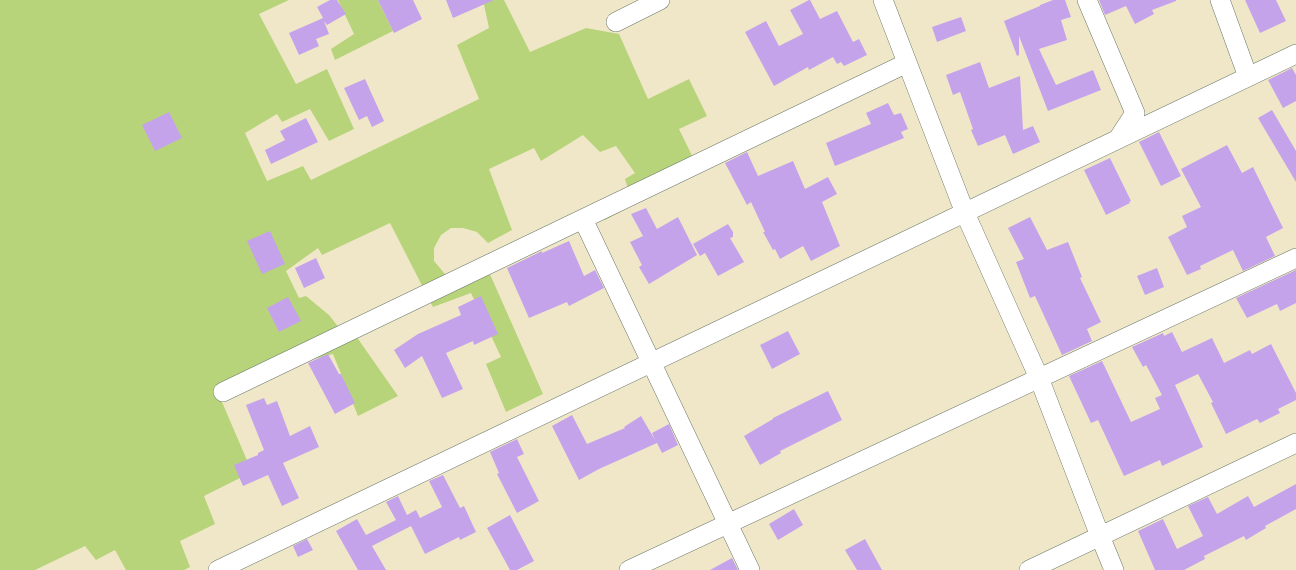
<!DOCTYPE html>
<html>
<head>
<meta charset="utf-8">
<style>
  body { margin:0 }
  canvas { display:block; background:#f0e7c9 }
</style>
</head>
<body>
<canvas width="1296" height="570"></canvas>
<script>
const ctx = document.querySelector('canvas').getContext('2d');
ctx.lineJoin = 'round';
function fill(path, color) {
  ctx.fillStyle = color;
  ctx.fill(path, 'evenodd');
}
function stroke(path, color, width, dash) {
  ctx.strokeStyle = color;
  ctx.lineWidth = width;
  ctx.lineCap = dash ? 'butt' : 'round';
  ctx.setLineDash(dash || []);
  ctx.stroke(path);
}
fill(new Path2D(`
  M0,0H289L259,14L296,84L327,69L354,129L329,141L310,109L282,122L277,114L245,133L267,181L303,166L311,180L479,99L457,45L489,28L483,0H504L530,52L586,28L619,34L648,99L689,79L707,116L679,129L699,170L605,220L597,207L628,189L625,179L635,173L616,146L600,152L583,135L541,161L534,148L489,169L512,230L488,243L477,232L463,228H451L441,235L434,248V261L456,287L489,272L543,394L506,412L486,364L501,357L471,293L433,307L390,223L322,255L318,248L286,271L299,298L306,296L329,315L347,338L356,336L398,396L358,416L333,354L226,383L216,388L252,472L204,496L215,524L180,541L190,567L184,570H126L115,550L96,560L85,546L35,570H0Z
  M338,0H378L393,31L335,60L331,49L354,34Z`), '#b8d47a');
fill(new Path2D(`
  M330,0H337L346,14L327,25L324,21L329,34L316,39L319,46L299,55L289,33L323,18L317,7Z
  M378,0H413L422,19L394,33Z
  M446,0H494L453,18Z
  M809,0H810L820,19L837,11L853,42L859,39L867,55L844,66L841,62L837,64L833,57L809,70L808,67L774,86L745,32L766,21L779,46L803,34L790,10Z
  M1053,0H1065L1071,17L1061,20L1067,40L1039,49L1056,85L1093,70L1101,90L1048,111L1019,36V55L1017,56L1004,21L1040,6V5Z
  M1099,0H1176V1L1152,10L1154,14L1135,24L1126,6L1105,15Z
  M1245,0H1276L1286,21L1260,33Z
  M961,17L966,31L937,42L932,27Z
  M980,62L989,88L1020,76L1023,130L1033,126L1040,142L1013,154L1005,135L978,146L971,130L973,129L960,92L953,95L946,75Z
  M1292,68L1296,75V101L1283,108L1268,80Z
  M365,79L384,121L372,127L367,116L359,120L344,88Z
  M888,103L894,115L901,113L908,129L901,132L904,138L835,166L826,143L871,124L866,113Z
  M1272,110L1296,151V182L1258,118Z
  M169,112L182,138L155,151L142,125Z
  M306,118L318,142L271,164L265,150L285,140L280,131Z
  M1159,132L1181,176L1161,186L1139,142Z
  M1227,145L1242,173L1253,167L1283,228L1266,237L1275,256L1243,271L1233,250L1200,266L1201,269L1187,275L1168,237L1187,227L1182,216L1201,207L1181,169Z
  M747,152L758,176L793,161L805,189L828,177L837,194L822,202L840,246L811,261L803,246L780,259L775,249L773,250L763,232H765L751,202L747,205L725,163Z
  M1110,158L1131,201L1129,202L1130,203L1106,215L1084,170Z
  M646,208L657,229L678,217L697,255L649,284L639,267L642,265L630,242L643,236L631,214Z
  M1030,217L1047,250L1068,242L1082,277L1080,278L1101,322L1087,329L1092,341L1062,355L1035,296L1030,298L1016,262L1024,259L1008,228Z
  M728,224L733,232V237L730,238L744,262L718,276L705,253L700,256L693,244Z
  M270,231L285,264L262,274L247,241Z
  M569,241L584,276L595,270L604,288L569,306L567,302L529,318L507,268L542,251V253Z
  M316,258L325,278L304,288L295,268Z
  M1157,268L1164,287L1145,295L1137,276Z
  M1296,270V303L1280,311L1277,304L1247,318L1236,298Z
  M481,296L498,334L474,345L473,341L446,353L463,389L442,398L422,356L405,368L394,350L418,334L461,315L458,307Z
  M288,297L301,321L279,332L267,308Z
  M788,331L800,354L772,369L760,345Z
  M1172,332L1182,352L1212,338L1224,363L1250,350L1252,354L1271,344L1296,393V400L1278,409L1280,413L1260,423L1257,419L1226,434L1211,403L1213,402L1198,374L1175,385L1203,447L1162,466L1160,460L1124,476L1098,420L1091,423L1069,376L1102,361L1131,422L1160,409L1155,398L1162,395L1146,365L1143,367L1132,347L1163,333L1164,336Z
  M328,354L339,374H341L355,403L335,414L308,363Z
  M828,391L842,420L780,451L781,453L760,465L744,436L773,419V418Z
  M264,398L267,405L277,401L290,436L310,426L319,447L283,463L299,498L282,506L268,475L243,486L234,465L258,455V453L264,450L246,405Z
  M572,415L587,444L625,428L624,427L641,416L655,440L652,433L669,424L678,445L662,453L657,443L599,469L579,480L552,426Z
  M517,439L524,454L517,457L539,501L517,513L497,474L499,473L490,452Z
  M443,475L460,508L464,506L476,532L460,540L459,537L425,554L411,526L372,546L386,570H358L336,531L357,519L366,535L396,520L386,502L398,496L407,515L416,510L420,518L442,507L429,481Z
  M1296,484V509L1265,526L1266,528L1246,540L1244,536L1204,556L1205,559L1184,570H1155L1138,531L1163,519L1177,549L1203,536L1188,506L1208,497L1217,514L1248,496L1254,507Z
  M794,509L803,525L778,540L769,524Z
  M510,515L534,561L517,570H510L487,528Z
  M307,539L313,550L298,557L293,546Z
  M865,539L882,570H857L845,550Z
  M732,558L738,570H710Z`), '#c5a3eb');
const street = new Path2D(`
  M883,0L965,213L1039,378L1100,536L1114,570
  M1087,0L1135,113L1118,139
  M1220,0L1248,77
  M616,22L660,0
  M583,219L750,570
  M223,392L907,63
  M218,570L1296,54
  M629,570L1296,258
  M1029,570L1296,443`);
stroke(street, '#687868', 20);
stroke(street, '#fff', 19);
</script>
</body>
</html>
